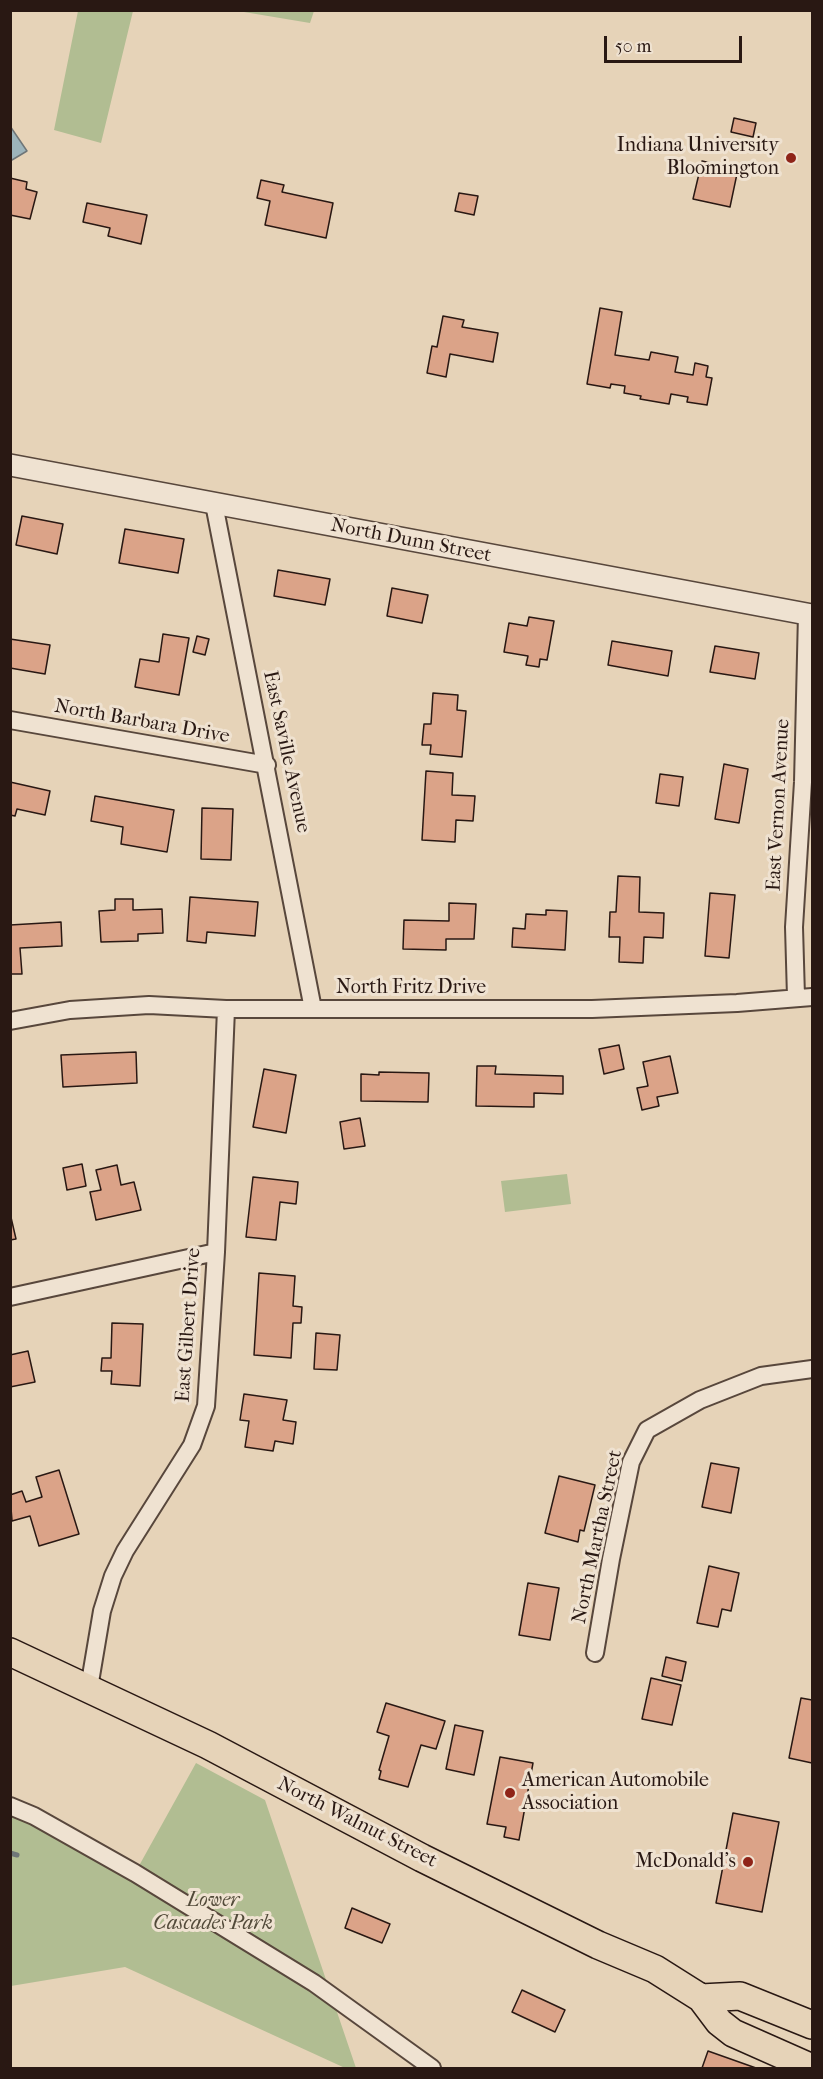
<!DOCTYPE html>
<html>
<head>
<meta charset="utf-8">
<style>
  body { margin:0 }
  #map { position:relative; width:823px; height:2079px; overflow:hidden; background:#e6d3b8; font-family:"IM FELL French Canon",serif }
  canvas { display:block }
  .frame { position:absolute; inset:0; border:12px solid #291813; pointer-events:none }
  .scale { position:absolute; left:604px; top:36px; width:138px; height:27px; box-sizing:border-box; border:3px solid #291813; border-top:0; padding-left:8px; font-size:18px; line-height:21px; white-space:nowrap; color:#291813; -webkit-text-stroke:4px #efe2d1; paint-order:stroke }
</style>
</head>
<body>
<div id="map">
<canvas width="823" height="2079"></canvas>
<div class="frame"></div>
<div class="scale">50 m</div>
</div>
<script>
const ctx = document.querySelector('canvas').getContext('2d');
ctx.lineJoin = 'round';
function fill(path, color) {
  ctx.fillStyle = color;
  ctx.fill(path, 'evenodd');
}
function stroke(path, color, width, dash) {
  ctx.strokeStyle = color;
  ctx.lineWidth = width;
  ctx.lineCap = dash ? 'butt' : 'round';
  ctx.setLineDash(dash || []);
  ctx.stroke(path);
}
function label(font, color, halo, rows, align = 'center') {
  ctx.font = font + ' "IM FELL French Canon",serif';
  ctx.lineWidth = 6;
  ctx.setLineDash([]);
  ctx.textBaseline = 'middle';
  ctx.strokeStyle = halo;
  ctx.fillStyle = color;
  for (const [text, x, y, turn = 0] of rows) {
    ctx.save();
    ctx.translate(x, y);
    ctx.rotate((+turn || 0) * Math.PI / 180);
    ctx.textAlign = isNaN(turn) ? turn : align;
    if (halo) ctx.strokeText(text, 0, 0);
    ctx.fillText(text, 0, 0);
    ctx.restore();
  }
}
fill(new Path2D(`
  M78,11H133L101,143L54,130Z
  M238,11H314L310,23Z
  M567,1174L571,1204L505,1212L501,1181Z
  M196,1763L265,1800L356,2068H345L125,1967L11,1986V1815L135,1873Z`), '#b1bd92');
const water = new Path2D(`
  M10,126L27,151L12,160L10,158Z`);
fill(water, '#9db4bb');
stroke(water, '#6f7678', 1.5);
stroke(new Path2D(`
  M10,1853L17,1855`), '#6f7678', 5);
const building = new Path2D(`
  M734,118L756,123L753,137L731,132Z
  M702,161L738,169L730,207L693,199Z
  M10,178L27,182L26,189L37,192L30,219L10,215Z
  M261,180L284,185L282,192L333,203L326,238L265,225L270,201L257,198Z
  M459,193L478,196L474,215L455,211Z
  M87,203L147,215L141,244L108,236L110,228L83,222Z
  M600,308L622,312L615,355L649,360L651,352L678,357L675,372L693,375L695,363L708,366L706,377L712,378L707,405L687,402L688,397L671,394L669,404L640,399L641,396L624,393L625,386L611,384L610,388L587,384Z
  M443,316L464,320L462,327L498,333L493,362L450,354L446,377L427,373L432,346L437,347Z
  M22,516L63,524L57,554L16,545Z
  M125,529L184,539L178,573L119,563Z
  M278,570L330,579L325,605L274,596Z
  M392,588L428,595L422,623L387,616Z
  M529,617L554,621L547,660L540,659L539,667L526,665L528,656L504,652L509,623L527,626Z
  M163,634L189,638L179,695L135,687L140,659L159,662Z
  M197,636L209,639L205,655L193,652Z
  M10,639L50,645L45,674L10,668Z
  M612,641L672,651L668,676L608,665Z
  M715,646L759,653L755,679L710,672Z
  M433,693L458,695L457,710L466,711L462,757L430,754L431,745H422L424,724H431Z
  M724,764L748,769L739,823L715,819Z
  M426,771L453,773L452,795L475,796L473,821L456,820L455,842L422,840Z
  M660,774L683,777L679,806L656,803Z
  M10,782L50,791L45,815L17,809L15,816L10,815Z
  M95,796L174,810L167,852L121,844L123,827L91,821Z
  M202,808L233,809L231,860L201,859Z
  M618,876L640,877L639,912L664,913L663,938L644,937L643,963L619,962L620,937H609L610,912H616Z
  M710,893L735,895L729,958L705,956Z
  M190,897L258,902L255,936L207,932L206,943L187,941Z
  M115,899H133V910L162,909L163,933L138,934V941L101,942L99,911L115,910Z
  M449,903L476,904L474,939H446V950L403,949L404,920L449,921Z
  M546,910L567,911L565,950L512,947L513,928L525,929L526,914L546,915Z
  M61,922L62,946L20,948L22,974H10V925Z
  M619,1045L624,1069L604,1074L599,1049Z
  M136,1052L137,1083L63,1087L61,1055Z
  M670,1056L678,1093L657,1097L659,1106L642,1110L637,1088L648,1086L643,1062Z
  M477,1066H496L495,1074L563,1076V1094L534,1093V1107L476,1106Z
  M264,1069L296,1075L286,1133L253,1127Z
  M379,1072L429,1073L428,1102L361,1101V1074L379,1075Z
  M360,1118L365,1146L344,1149L340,1122Z
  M82,1164L86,1186L67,1190L63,1168Z
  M117,1165L121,1185L134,1182L141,1210L96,1220L90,1192L101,1190L96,1170Z
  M253,1177L298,1182L296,1204L280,1202L276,1240L246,1237Z
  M10,1213L16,1239L10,1240Z
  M259,1273L295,1276L293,1306L302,1307L301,1323H293L291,1358L254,1355Z
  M112,1323L143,1324L140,1386L111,1384L112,1371H101L102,1358H111Z
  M316,1333L340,1335L337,1370L314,1369Z
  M28,1351L35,1382L10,1387V1355Z
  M244,1394L287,1400L283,1420L296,1422L293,1444L275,1441L273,1451L245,1447L249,1421L240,1420Z
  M711,1463L739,1468L731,1513L702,1507Z
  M59,1470L79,1534L39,1546L30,1516L12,1521L10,1495L22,1491L26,1502L42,1497L36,1477Z
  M559,1476L595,1485L584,1531L580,1530L578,1542L545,1533Z
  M709,1566L739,1573L731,1611L722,1609L718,1627L697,1623Z
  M528,1583L559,1588L550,1640L519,1635Z
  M666,1657L686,1662L682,1681L662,1676Z
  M651,1678L681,1685L672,1725L642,1719Z
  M801,1698L812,1700V1763L789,1758Z
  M386,1703L445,1721L436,1749L421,1745L408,1787L379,1779L381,1771L379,1770L389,1736L377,1732Z
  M455,1725L483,1731L474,1775L446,1769Z
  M500,1757L533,1763L519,1840L504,1837L506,1827L487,1824Z
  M733,1813L779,1822L762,1912L716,1903Z
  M352,1908L390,1924L382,1943L345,1928Z
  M522,1990L565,2010L555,2032L512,2012Z
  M708,2051L756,2068H702Z`);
fill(building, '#dba388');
stroke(building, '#291813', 1.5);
const minor = new Path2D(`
  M214,504L313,1009
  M10,720L267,765
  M796,997L794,927L803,782L807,614
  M10,1021L70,1010L149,1005L226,1009H592L737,1003L812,997
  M10,1297L216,1252
  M595,1653L611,1559L631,1462L647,1430L700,1400L761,1376L812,1369
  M89,1688L102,1611L113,1576L125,1551L192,1445L206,1406L216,1252L226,1009
  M10,1806L34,1816L135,1873L314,1983L432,2068`);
const tertiary = new Path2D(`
  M10,465L812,615`);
const primary = new Path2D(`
  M10,1652L208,1745L422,1858L598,1945L655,1969L701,1998L719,2022L733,2033L812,2068
  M701,1998L740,1996L812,2025`);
stroke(minor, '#58473c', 20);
stroke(tertiary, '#58473c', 24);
stroke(primary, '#291813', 30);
stroke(minor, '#efe2d1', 16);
stroke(tertiary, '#efe2d1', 21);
stroke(primary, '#e6d3b8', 27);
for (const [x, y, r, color] of [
  [791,158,6,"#8f2418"],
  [510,1793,6,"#8f2418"],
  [748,1862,6,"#8f2418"]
]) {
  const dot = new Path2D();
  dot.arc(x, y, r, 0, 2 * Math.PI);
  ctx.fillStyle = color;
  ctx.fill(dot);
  stroke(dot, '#efe2d1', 2);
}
label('20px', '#291813', '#efe2d1', [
  ["Indiana University",779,146],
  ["Bloomington",779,169],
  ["American Automobile",522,1781,"left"],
  ["Association",522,1804,"left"],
  ["McDonald's",736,1862]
], 'right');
label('20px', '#291813', '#efe2d1', [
  ["North Dunn Street",411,541,11],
  ["North Barbara Drive",142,722,10],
  ["East Saville Avenue",286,752,78],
  ["East Vernon Avenue",779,805,-87],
  ["North Fritz Drive",411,988],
  ["East Gilbert Drive",189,1325,-86],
  ["North Martha Street",598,1537,-78],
  ["North Walnut Street",357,1823,27]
]);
label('italic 20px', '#524a39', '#efe2d1', [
  ["Lower",213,1901],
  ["Cascades Park",213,1924]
]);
</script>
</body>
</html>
